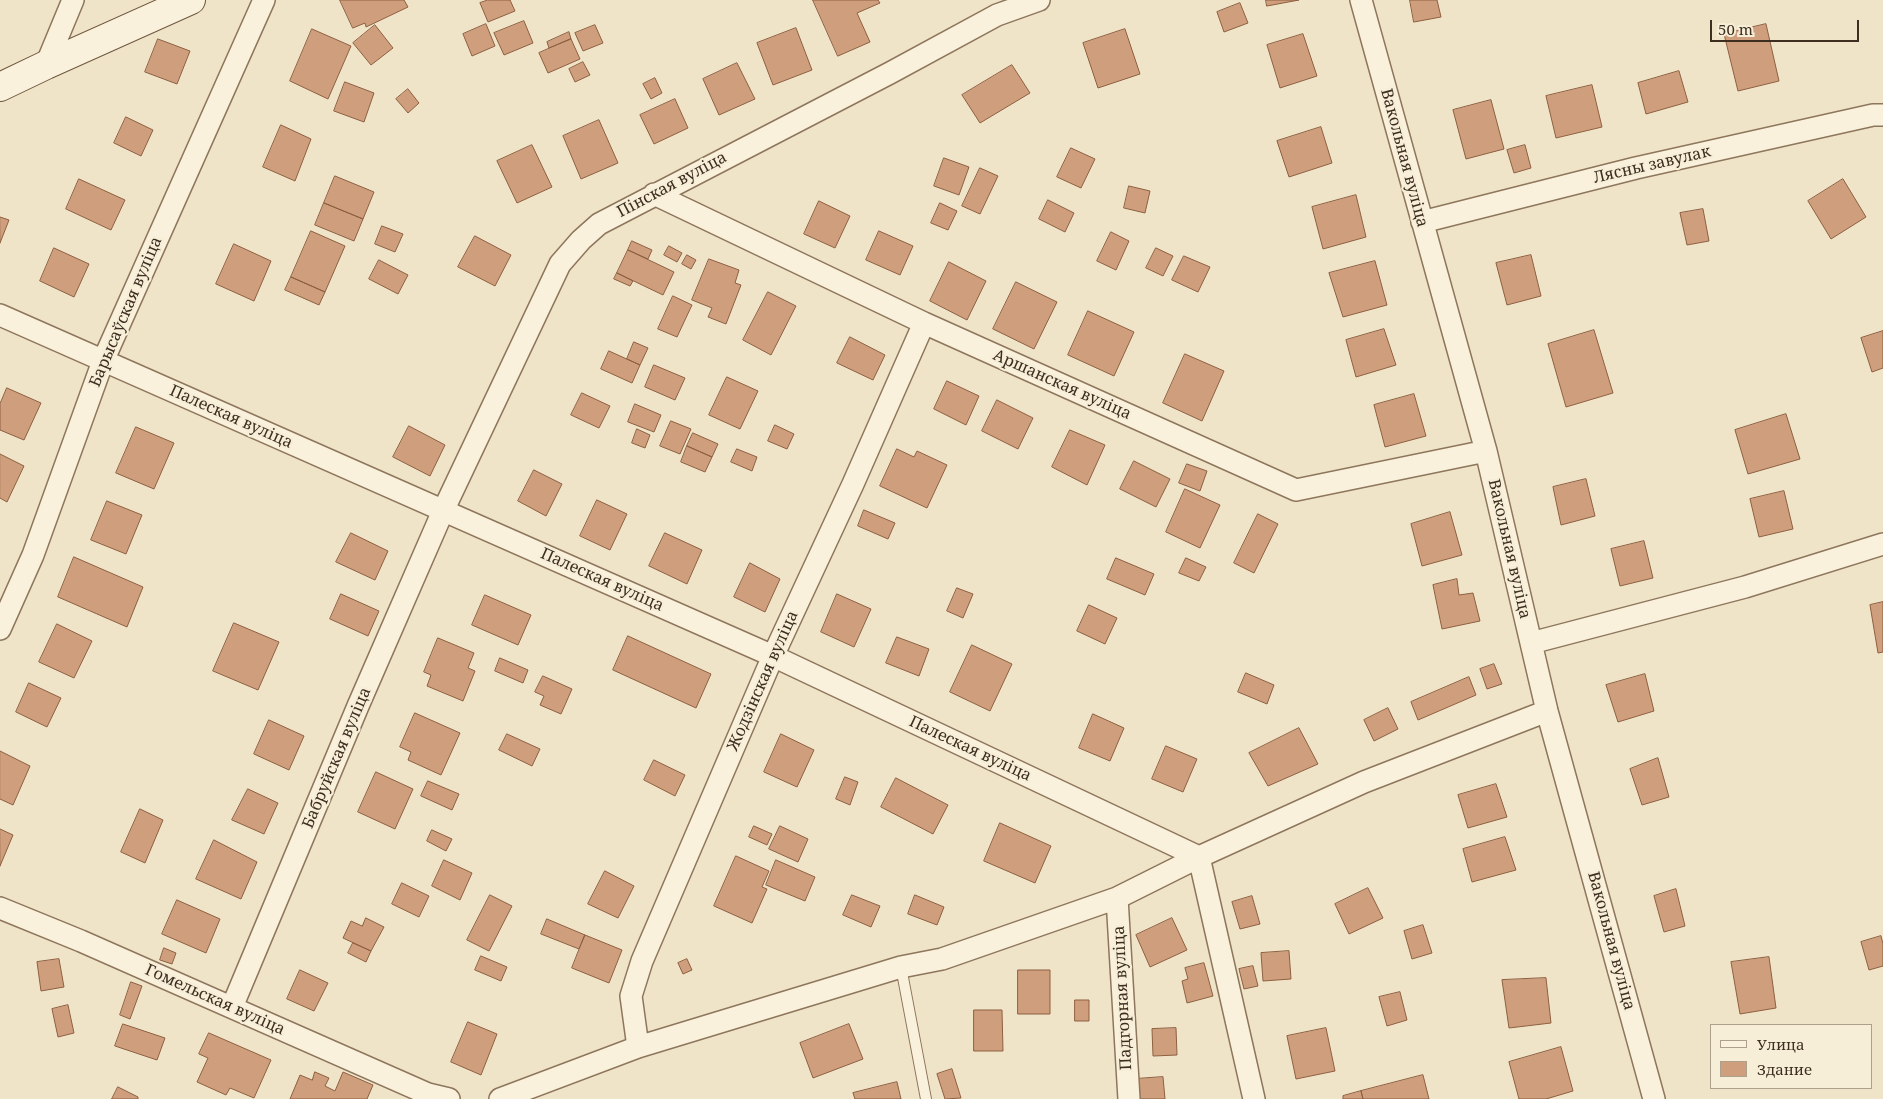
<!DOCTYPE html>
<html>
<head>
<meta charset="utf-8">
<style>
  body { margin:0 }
  #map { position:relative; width:1883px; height:1099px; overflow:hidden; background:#f0e4c8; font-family:"Noto Serif",serif }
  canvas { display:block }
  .legend { position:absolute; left:1710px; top:1024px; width:162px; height:65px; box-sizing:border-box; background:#f7eed8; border:1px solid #ada18e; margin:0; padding:6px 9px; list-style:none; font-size:15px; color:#3d2e20 }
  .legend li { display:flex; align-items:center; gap:10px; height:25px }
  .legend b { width:25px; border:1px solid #ada18e }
  .scale { position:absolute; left:1710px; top:20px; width:149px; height:22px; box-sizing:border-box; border:2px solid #3d2e20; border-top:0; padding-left:6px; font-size:15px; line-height:18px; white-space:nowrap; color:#3d2e20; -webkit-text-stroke:4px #f7eed8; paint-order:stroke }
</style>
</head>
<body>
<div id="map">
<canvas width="1883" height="1099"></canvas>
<ul class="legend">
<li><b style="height:6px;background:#faf1dc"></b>Улица</li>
<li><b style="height:14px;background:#cf9f7d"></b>Здание</li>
</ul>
<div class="scale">50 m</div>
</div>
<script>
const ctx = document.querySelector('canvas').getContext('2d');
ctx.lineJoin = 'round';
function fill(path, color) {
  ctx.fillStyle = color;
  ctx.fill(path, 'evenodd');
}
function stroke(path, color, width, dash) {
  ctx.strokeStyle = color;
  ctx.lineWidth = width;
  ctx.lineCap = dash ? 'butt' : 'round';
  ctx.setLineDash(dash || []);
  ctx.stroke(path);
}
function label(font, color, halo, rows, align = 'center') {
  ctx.font = font + ' "Noto Serif",serif';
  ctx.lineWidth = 4.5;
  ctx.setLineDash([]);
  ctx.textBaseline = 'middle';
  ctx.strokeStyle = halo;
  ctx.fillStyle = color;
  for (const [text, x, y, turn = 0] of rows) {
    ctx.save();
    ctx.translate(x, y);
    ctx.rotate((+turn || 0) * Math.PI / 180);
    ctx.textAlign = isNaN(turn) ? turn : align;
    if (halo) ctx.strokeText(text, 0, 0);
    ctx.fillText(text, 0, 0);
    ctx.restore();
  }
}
const building = new Path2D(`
  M340,0H404L408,7L366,27L365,23L353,28Z
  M488,0H510L515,11L488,22L480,3Z
  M813,0H878L880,3L857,13L870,42L838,56Z
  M1266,0H1299L1267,6Z
  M1410,0H1437L1441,17L1414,22Z
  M1240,3L1248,23L1224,32L1217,12Z
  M524,21L533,43L504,55L494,33Z
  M486,24L495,46L472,56L463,34Z
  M1766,24L1779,81L1738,91L1724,34Z
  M375,25L393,48L371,65L353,43Z
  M595,25L603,43L583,51L575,33Z
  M796,28L812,70L773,85L757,43Z
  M312,29L351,46L328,99L290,81Z
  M1125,29L1140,74L1098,88L1083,43Z
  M569,32L571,39L549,48L547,42Z
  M1303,34L1317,76L1280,88L1267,45Z
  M158,39L190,51L177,84L145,72Z
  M571,39L580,59L548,73L539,53Z
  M583,62L590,75L575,82L569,69Z
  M737,63L755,99L719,115L703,79Z
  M1012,65L1030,93L980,123L962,95Z
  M1679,71L1688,102L1646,114L1638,83Z
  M655,78L662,93L651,99L643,84Z
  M345,82L374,93L364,122L334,111Z
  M1592,85L1602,127L1556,138L1546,96Z
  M408,89L419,103L408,113L396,99Z
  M675,99L688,128L654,144L640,115Z
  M1491,100L1504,149L1466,159L1453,110Z
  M126,117L153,130L141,156L114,143Z
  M599,120L618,163L581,179L563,136Z
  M281,125L311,139L295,181L263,167Z
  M1321,127L1332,163L1289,177L1277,141Z
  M532,145L552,187L517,203L497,161Z
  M1525,145L1531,168L1514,173L1507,150Z
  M1071,148L1095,159L1081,188L1057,177Z
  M944,158L969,167L959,195L934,186Z
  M980,168L998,176L980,214L962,206Z
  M335,176L374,192L363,219L324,203Z
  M79,179L125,200L111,230L66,209Z
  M1843,179L1866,217L1831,239L1808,201Z
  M1129,186L1150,191L1145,213L1124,208Z
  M1356,195L1366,237L1323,249L1312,207Z
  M1048,200L1074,213L1065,232L1039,219Z
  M819,201L850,216L835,248L804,234Z
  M324,203L363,219L354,241L315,225Z
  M940,203L957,211L948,230L931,223Z
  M1703,209L1709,241L1687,245L1680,213Z
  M0,217L9,220L0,243Z
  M382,226L403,234L395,252L375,244Z
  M311,231L345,246L325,292L291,277Z
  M879,231L913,246L900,275L866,260Z
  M1111,232L1129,241L1116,270L1097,261Z
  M475,236L511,255L495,286L458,267Z
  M632,241L652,250L648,259L628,250Z
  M234,244L271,261L254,301L216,284Z
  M669,246L682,253L677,262L664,255Z
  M54,248L89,264L74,297L40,281Z
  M1156,248L1173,256L1163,276L1146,268Z
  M628,250L674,272L663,295L617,273Z
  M687,255L696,260L691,269L682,264Z
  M1531,255L1541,296L1507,305L1496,263Z
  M1184,256L1210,267L1198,292L1172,280Z
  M709,259L739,270L735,283L741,285L726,324L708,317L712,308L692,300Z
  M379,260L408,275L398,294L369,279Z
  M1375,261L1387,305L1343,317L1329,273Z
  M949,262L986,281L967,320L930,301Z
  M617,273L633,281L630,286L614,279Z
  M291,277L325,292L319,305L285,290Z
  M1016,282L1057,302L1034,349L993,329Z
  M768,292L796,306L771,355L743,340Z
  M673,296L692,305L677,337L658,329Z
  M1088,311L1134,332L1114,376L1068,355Z
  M1384,329L1396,365L1356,377L1346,340Z
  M1594,330L1613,393L1566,407L1548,344Z
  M1883,331V368L1872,372L1861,338Z
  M850,337L885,355L873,380L837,363Z
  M634,342L648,348L640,365L627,359Z
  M609,351L640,365L632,383L601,369Z
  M1185,354L1224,371L1202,421L1163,403Z
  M654,365L685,378L675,400L645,387Z
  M727,377L758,391L740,429L709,415Z
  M947,381L979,396L966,425L934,409Z
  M7,388L41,403L24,440L0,430V404Z
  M582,393L610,406L599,428L571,415Z
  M1414,394L1426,436L1385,447L1374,405Z
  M997,400L1033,418L1018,449L982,431Z
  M635,404L661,415L654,432L628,422Z
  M1786,414L1800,459L1748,474L1735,430Z
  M671,421L691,429L680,454L660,446Z
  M775,425L794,434L787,449L768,441Z
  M409,426L445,445L430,476L393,457Z
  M136,427L174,443L154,489L116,473Z
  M637,429L650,435L645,448L632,443Z
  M1070,430L1105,445L1087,485L1052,467Z
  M693,433L718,444L712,457L687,446Z
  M687,446L712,457L705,472L681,462Z
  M737,449L757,457L752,471L731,462Z
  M897,449L914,457L917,451L947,465L927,508L880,486Z
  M0,454L24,466L7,502L0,498Z
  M1134,461L1170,479L1156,507L1120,489Z
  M1187,464L1207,471L1200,491L1179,483Z
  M534,470L562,484L546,516L518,501Z
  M1586,479L1595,516L1561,525L1553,487Z
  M1185,489L1220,505L1200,548L1166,532Z
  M1784,491L1793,529L1759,537L1750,499Z
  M597,500L627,514L610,550L580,536Z
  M107,501L142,515L126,554L91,540Z
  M864,510L895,523L888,539L858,526Z
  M1450,512L1462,555L1422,566L1411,524Z
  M1258,514L1278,524L1254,573L1234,563Z
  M351,533L388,551L375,580L336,562Z
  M665,533L702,550L687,584L649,566Z
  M1644,541L1653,578L1620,586L1611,549Z
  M74,557L143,587L127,627L58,597Z
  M1116,558L1154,574L1145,595L1107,579Z
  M1186,558L1206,567L1199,581L1179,573Z
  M750,563L780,579L765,612L734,597Z
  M1457,579L1459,595L1473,593L1480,621L1442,629L1433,585Z
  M957,588L973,594L963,618L947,611Z
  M341,594L379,611L368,636L330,619Z
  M837,594L871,609L854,647L821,632Z
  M485,595L531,615L518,645L472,625Z
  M1883,602V652L1878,653L1870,605Z
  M1089,605L1117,618L1105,644L1077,631Z
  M234,623L279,642L258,690L213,671Z
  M57,624L92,641L74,678L39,662Z
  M628,636L711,674L696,708L613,670Z
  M897,637L929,649L919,676L886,663Z
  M438,638L474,653L468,668L475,671L463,701L427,686L431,675L424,672Z
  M972,645L1012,664L990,711L950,692Z
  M500,658L528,670L523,683L495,671Z
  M1494,664L1502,684L1487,689L1480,669Z
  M1246,673L1274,685L1267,704L1238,692Z
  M1645,674L1654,711L1618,722L1606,685Z
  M543,676L572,689L561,714L540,705L544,696L535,692Z
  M1469,677L1476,695L1418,720L1411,702Z
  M29,683L61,698L47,727L16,712Z
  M1388,708L1398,729L1374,741L1364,720Z
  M415,713L460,733L441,775L408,760L411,752L400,747Z
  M1093,714L1124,728L1110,761L1079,748Z
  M269,720L304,736L289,770L254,754Z
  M1299,728L1318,764L1268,786L1249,753Z
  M507,734L540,749L532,766L499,750Z
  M781,734L814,750L797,787L764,772Z
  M1166,746L1197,759L1183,792L1152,779Z
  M0,751L30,766L13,805L0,799Z
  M1658,758L1669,797L1642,805L1630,769Z
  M654,760L685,775L675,796L644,780Z
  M376,772L413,789L395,829L358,812Z
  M845,777L858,782L850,805L836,799Z
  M896,778L948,805L933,834L881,807Z
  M428,781L459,794L452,810L421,796Z
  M1496,784L1507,817L1468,828L1458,795Z
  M248,789L278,803L264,834L232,820Z
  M140,809L163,820L145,863L121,852Z
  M1000,823L1051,846L1035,883L984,861Z
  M754,826L772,834L767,845L749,837Z
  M780,826L808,839L798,862L769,849Z
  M0,829L13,835L0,866Z
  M432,830L452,839L446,851L427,841Z
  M1505,837L1516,870L1472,882L1463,849Z
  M214,840L257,862L241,899L196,879Z
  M736,856L769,871L762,887L767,889L752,923L714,906Z
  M444,860L472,873L460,900L432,886Z
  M776,860L815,877L805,901L766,885Z
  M605,871L634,886L618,918L588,904Z
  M402,883L429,896L419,917L392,904Z
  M1368,888L1383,918L1349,934L1335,904Z
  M1676,889L1685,926L1664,932L1654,896Z
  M490,895L512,906L489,951L467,940Z
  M852,895L880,906L871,927L843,915Z
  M915,895L944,907L937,925L908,914Z
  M1252,896L1260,924L1240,929L1232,902Z
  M177,900L220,919L206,953L162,934Z
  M366,918L384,927L371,951L343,938L351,921L362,926Z
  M1172,918L1187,950L1150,967L1136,935Z
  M547,919L585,935L579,949L541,934Z
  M1423,925L1432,953L1412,959L1404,931Z
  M585,935L622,950L609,983L572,968Z
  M1881,936L1883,944V966L1869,970L1861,942Z
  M353,943L371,951L366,962L348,953Z
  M164,948L176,953L172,964L160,960Z
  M1289,951L1291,979L1263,981L1261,953Z
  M481,956L507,967L501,981L475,970Z
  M1769,957L1776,1008L1740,1014L1731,962Z
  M59,959L64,987L41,991L37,962Z
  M687,959L692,970L683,974L678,963Z
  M1204,963L1213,996L1187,1003L1182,981L1188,979L1185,968Z
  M1253,966L1258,986L1244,989L1239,969Z
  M300,970L328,983L314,1011L287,999Z
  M1018,970H1050V1014H1018Z
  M1546,978L1551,1023L1509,1028L1502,980Z
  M131,982L142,986L130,1019L120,1015Z
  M1400,992L1407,1020L1387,1026L1379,997Z
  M1075,1000H1089V1021H1075Z
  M68,1005L74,1033L58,1037L52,1009Z
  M974,1010H1002L1003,1051H974Z
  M468,1022L497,1034L481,1075L451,1062Z
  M123,1024L165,1038L157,1060L115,1046Z
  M849,1024L863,1059L813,1078L800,1043Z
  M1176,1028L1177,1055L1153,1056L1152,1029Z
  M1326,1028L1335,1071L1296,1079L1287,1036Z
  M209,1033L271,1060L254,1098L230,1088L226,1095L197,1082L208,1058L199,1054Z
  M1561,1047L1573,1091L1546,1099H1519L1509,1062Z
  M952,1069L961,1098L945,1099L937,1074Z
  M315,1072L329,1078L325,1086L335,1091L343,1072L373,1085L367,1099H290L300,1075L312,1080Z
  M1423,1075L1429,1099H1363L1361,1091Z
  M1163,1077L1165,1099H1137L1135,1079Z
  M897,1082L901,1099H855L853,1093Z
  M118,1087L138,1097V1099H112Z
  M1361,1091L1363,1099H1343V1096Z`);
fill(building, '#cf9f7d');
stroke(building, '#8d5f41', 1);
const service = new Path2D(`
  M901,967L926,1099`);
const minor = new Path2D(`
  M1361,0L1486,451L1547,711L1654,1099
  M46,65L73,0
  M654,194L924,323L1296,490L1486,451
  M1422,222L1636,168L1873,115H1883
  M0,315L773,656L1199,857L1254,1099
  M0,629L33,555L103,361L264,0
  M1531,643L1745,587L1883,544
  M1117,898L1129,1099
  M0,908L81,941L428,1094L449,1099
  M232,1007L358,706L443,511L560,264L581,240L599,224L890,73L997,15L1039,0
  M638,1047L631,996L642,961L773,656L853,484L924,323
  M500,1099L638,1047L901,967L942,959L1117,898L1199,857L1364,782L1547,711`);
const secondary = new Path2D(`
  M0,87L46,65L191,0`);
stroke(service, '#8d765c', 12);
stroke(minor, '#8d765c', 24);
stroke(secondary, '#6f573f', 30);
stroke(service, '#faf1dc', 10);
stroke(minor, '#faf1dc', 21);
stroke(secondary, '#faf1dc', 28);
label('16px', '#3d2e20', '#f7eed8', [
  ["Вакольная вуліца",1404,158,75],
  ["Лясны завулак",1652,165,-13],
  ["Пінская вуліца",672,185,-28],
  ["Барысаўская вуліца",126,312,-67],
  ["Аршанская вуліца",1062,385,24],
  ["Палеская вуліца",231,417,24],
  ["Вакольная вуліца",1509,549,77],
  ["Палеская вуліца",602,580,24],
  ["Жодзінская вуліца",763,681,-66],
  ["Палеская вуліца",970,749,25],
  ["Бабруйская вуліца",337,758,-67],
  ["Вакольная вуліца",1611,941,75],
  ["Падгорная вуліца",1123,998,-93],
  ["Гомельская вуліца",215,1000,24]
]);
</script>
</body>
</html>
